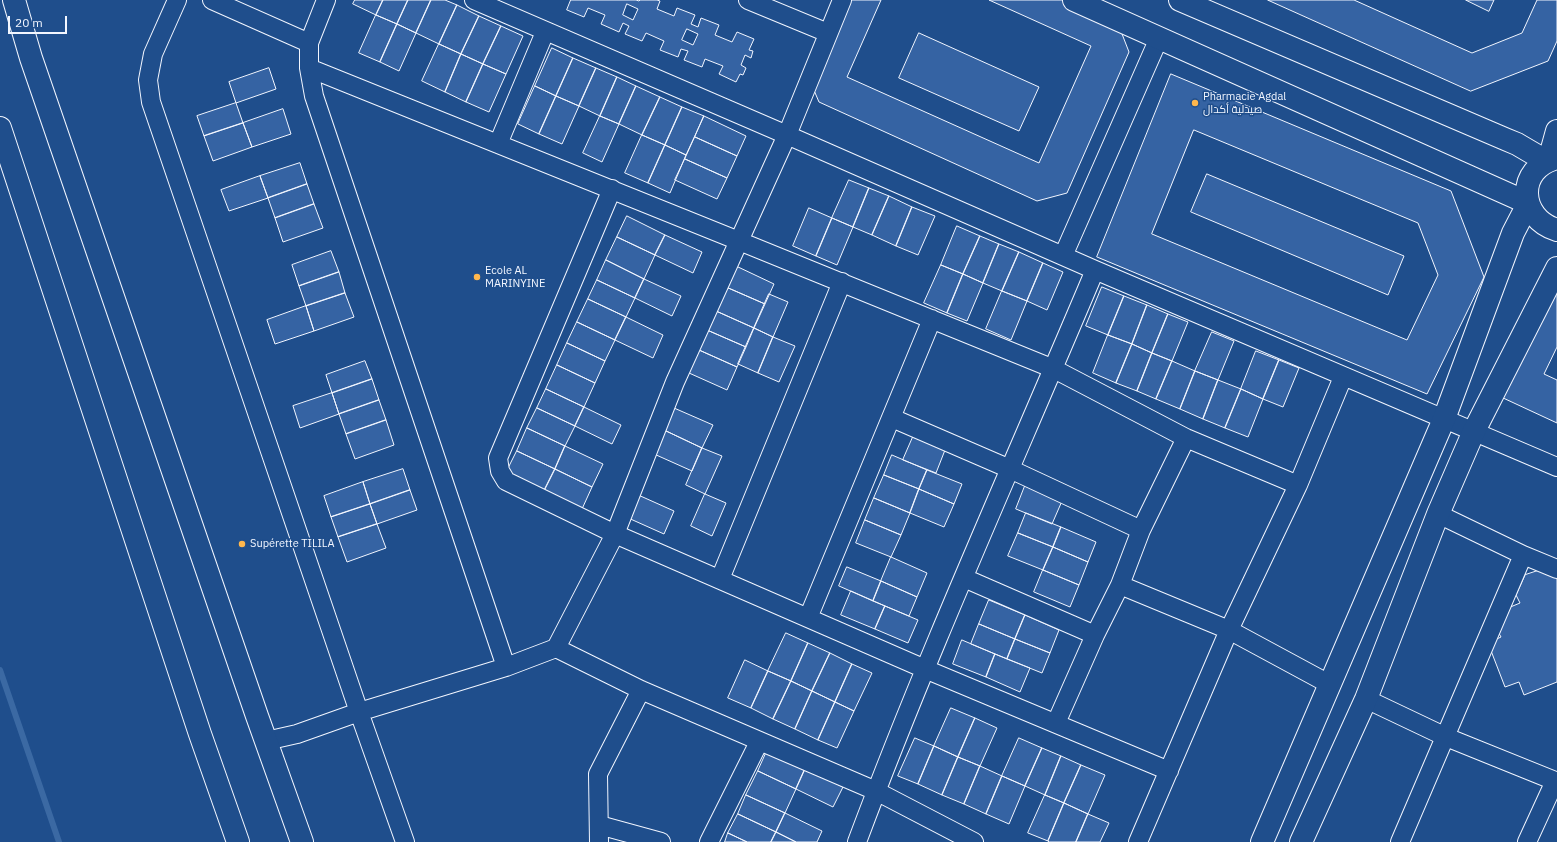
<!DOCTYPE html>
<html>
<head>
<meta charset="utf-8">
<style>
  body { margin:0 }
  #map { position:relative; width:1557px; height:842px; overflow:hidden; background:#1f4e8c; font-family:"IBM Plex Sans",sans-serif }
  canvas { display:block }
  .scale { position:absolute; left:8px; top:16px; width:59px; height:18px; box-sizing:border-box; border:2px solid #f2f6ff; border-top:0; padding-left:5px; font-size:12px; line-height:14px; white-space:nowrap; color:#f2f6ff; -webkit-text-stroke:3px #1f4e8c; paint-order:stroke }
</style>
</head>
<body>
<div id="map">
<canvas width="1557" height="842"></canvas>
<div class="scale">20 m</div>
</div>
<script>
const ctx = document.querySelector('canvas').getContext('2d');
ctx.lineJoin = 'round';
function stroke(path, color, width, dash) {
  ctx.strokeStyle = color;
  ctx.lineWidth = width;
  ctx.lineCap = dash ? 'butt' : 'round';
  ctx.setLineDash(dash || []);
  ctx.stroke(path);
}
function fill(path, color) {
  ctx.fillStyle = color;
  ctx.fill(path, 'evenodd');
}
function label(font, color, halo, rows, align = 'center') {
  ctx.font = font + ' "IBM Plex Sans",Cairo,sans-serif';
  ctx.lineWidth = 3;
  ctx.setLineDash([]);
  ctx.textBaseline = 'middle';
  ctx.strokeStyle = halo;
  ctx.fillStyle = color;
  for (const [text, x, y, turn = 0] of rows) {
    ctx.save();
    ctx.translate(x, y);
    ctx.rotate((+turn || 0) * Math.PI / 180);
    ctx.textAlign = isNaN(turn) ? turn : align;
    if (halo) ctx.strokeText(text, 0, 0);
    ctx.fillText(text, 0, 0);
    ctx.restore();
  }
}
stroke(new Path2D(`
  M0,670L59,842`), '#3b69a3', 6);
const building = new Path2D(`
  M355,0H383L376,15L353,4Z
  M383,0H408L397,24L376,15Z
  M408,0H431L416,33L397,24Z
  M431,0H445L457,5L439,44L416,33Z
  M571,0H636L639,1L640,0H657L660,1L657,9L674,16L677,8L695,15L691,24L698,27L701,18L719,25L715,35L732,42L737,32L754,39L749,50L753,51L751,58L745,55L741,65L746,68L743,75L740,74L736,82L719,74L723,66L705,59L702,67L684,60L688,51L681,49L678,57L660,50L664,41L646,33L642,41L625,34L629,26L623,23L619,32L601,24L605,15L588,8L584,17L567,10ZM627,4L638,9L633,20L623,15ZM687,29L698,34L693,45L682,40Z
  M845,0H881L847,77L1039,163L1091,46L989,0H1068L1117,21L1129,52L1067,193L1037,201L819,102L810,81Z
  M1268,0H1354L1472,53L1522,33L1537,0H1557V41L1548,61L1471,91Z
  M1466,0H1494L1489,11Z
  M457,5L479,16L461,54L439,44Z
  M376,15L397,24L380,62L359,53Z
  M479,16L501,26L483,64L461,54Z
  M397,24L416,33L399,71L380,62Z
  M501,26L523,36L506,74L483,64Z
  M919,33L1039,87L1019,131L899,78Z
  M439,44L461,54L445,92L422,81Z
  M552,48L573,58L556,96L535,86Z
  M461,54L483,64L466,102L445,92Z
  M573,58L596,68L579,106L556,96Z
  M483,64L506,74L489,112L466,102Z
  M269,68L276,89L236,103L229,82Z
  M596,68L617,77L600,116L579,106Z
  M1171,74L1451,191L1484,277L1427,394L1097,257ZM1194,130L1418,223L1438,275L1407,340L1152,234Z
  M617,77L636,86L619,124L600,116Z
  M535,86L556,96L539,134L518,124Z
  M636,86L660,97L642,135L619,124Z
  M556,96L579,106L562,144L539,134Z
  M660,97L682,107L665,145L642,135Z
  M236,103L243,123L204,136L197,116Z
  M682,107L704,116L686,155L665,145Z
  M283,109L291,134L252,147L243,123Z
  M600,116L619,124L602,162L583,153Z
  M704,116L746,136L737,156L695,137Z
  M243,123L252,147L213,161L204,136Z
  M642,135L665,145L648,183L625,173Z
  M695,137L737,156L727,178L685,159Z
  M665,145L686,155L670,193L648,183Z
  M685,159L727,178L717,199L675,180Z
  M300,163L307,184L268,198L260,176Z
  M1207,174L1404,256L1388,295L1191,212Z
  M260,176L268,198L229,211L221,190Z
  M849,180L869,188L853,227L832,218Z
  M307,184L314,204L275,218L268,198Z
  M869,188L889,196L872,235L853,227Z
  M889,196L912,207L896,246L872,235Z
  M314,204L323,228L283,242L275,218Z
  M912,207L935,216L918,255L896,246Z
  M809,208L832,218L816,256L793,246Z
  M627,216L665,235L655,255L617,237Z
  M832,218L853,227L837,265L816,256Z
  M957,226L980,236L963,274L941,265Z
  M665,235L702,252L693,273L655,255Z
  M980,236L999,244L983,283L963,274Z
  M617,237L655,255L644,279L606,260Z
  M999,244L1019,252L1002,291L983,283Z
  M331,251L339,272L299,286L292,265Z
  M1019,252L1043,263L1027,301L1002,291Z
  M606,260L644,279L635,298L597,280Z
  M1043,263L1063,272L1047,310L1027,301Z
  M941,265L963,274L947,313L924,303Z
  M736,266L774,284L765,304L726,287Z
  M339,272L345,293L306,306L299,286Z
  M963,274L983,283L967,321L947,313Z
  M1557,277V347L1544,374L1557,380V423L1501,397Z
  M644,279L681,296L672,316L635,298Z
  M597,280L635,298L626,317L588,299Z
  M726,287L765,304L754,328L716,311Z
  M1102,287L1124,296L1108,335L1086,326Z
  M1002,291L1027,301L1011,340L986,329Z
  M345,293L354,317L314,331L306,306Z
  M769,294L788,302L773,337L754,328Z
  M1124,296L1147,305L1132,344L1108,335Z
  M588,299L626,317L615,340L577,322Z
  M1147,305L1168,314L1152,353L1132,344Z
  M306,306L314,331L275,344L267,320Z
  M716,311L754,328L746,347L707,330Z
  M1168,314L1188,322L1172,361L1152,353Z
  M626,317L663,335L653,358L615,340Z
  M577,322L615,340L605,361L567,343Z
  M754,328L773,337L758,373L738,364Z
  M707,330L746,347L737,367L699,350Z
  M1212,332L1234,341L1218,380L1195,371Z
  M1108,335L1132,344L1116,383L1093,373Z
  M773,337L795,346L779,382L758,373Z
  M567,343L605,361L595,383L557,365Z
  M1132,344L1152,353L1137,391L1116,383Z
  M699,350L737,367L727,390L689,373Z
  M1256,351L1279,360L1263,399L1241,389Z
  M1152,353L1172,361L1156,399L1137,391Z
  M1279,360L1299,368L1283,407L1263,399Z
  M365,361L372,379L332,393L326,375Z
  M1172,361L1195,371L1180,409L1156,399Z
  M557,365L595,383L584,407L546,389Z
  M1195,371L1218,380L1203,419L1180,409Z
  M372,379L379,400L339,414L332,393Z
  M1218,380L1241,389L1225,428L1203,419Z
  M546,389L584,407L575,426L537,408Z
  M1241,389L1263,399L1248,437L1225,428Z
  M332,393L339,414L300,428L293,406Z
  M379,400L386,420L346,434L339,414Z
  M584,407L621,425L612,444L575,426Z
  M537,408L575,426L565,446L527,428Z
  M674,408L713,425L702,448L664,430Z
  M386,420L394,445L355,459L346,434Z
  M527,428L565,446L555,469L517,451Z
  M664,430L702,448L692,471L654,454Z
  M913,437L945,450L936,473L903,460Z
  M565,446L603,464L592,487L555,469Z
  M702,448L722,456L705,494L686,485Z
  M517,451L555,469L544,491L506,473Z
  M892,455L927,470L919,489L884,475Z
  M403,469L410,490L370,504L363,482Z
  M555,469L592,487L582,509L544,491Z
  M927,470L962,484L954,504L919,489Z
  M884,475L919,489L910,513L874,498Z
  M363,482L370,504L331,517L324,496Z
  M1025,486L1062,501L1052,524L1016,509Z
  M919,489L954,504L944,527L910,513Z
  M410,490L417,510L377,524L370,504Z
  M636,494L674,511L664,534L626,517Z
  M705,494L726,503L712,536L691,526Z
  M874,498L910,513L901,535L865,520Z
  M370,504L377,524L338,537L331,517Z
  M1026,513L1061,527L1053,547L1018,533Z
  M865,520L901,535L891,557L856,543Z
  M377,524L386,548L347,562L338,537Z
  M1061,527L1096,542L1088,562L1053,547Z
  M1018,533L1053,547L1043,570L1008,556Z
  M1053,547L1088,562L1079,585L1043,570Z
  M891,557L927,573L917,597L881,581Z
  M847,567L881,581L873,601L839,586Z
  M1543,569L1557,572V682L1524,695L1519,682L1505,687L1488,643L1501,637L1496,628L1508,608L1520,603L1516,595L1525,575Z
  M1043,570L1079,585L1070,607L1034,592Z
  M881,581L917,597L909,616L873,601Z
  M851,591L885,606L875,629L841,615Z
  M989,600L1025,615L1015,639L979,624Z
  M885,606L918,620L908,643L875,629Z
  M1025,615L1059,630L1050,653L1015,639Z
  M979,624L1015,639L1007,659L971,644Z
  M786,633L808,643L791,681L768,671Z
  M1015,639L1050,653L1042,673L1007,659Z
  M962,640L995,654L986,677L953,664Z
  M808,643L830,653L812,691L791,681Z
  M830,653L852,664L835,702L812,691Z
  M995,654L1030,668L1020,692L986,677Z
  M745,660L768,671L751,708L728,698Z
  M852,664L872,673L854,711L835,702Z
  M768,671L791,681L773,719L751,708Z
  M791,681L812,691L795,729L773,719Z
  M812,691L835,702L818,740L795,729Z
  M835,702L854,711L837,748L818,740Z
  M951,708L975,718L958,757L934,746Z
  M975,718L997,728L980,766L958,757Z
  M915,738L934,746L918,784L898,776Z
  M1019,738L1042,748L1025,786L1002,776Z
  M934,746L958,757L942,795L918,784Z
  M1042,748L1061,756L1045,795L1025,786Z
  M767,751L805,769L796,789L758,771Z
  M1061,756L1081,765L1064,803L1045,795Z
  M958,757L980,766L964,804L942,795Z
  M1081,765L1105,775L1088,814L1064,803Z
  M980,766L1002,776L986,814L964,804Z
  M805,769L843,787L833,807L796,789Z
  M758,771L796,789L785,813L746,795Z
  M1002,776L1025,786L1009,824L986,814Z
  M746,795L785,813L776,832L738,814Z
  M1045,795L1064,803L1048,841L1028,833Z
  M1064,803L1088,814L1076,842H1049L1048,841Z
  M785,813L822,831L817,842H796L776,832Z
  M738,814L776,832L771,842H747L728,833Z
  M1088,814L1109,823L1100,842H1076Z
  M776,832L796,842H771Z
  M728,833L747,842H725Z`);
fill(building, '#3563a3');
stroke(building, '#f2f6ff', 1);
const minor = new Path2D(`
  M177,0L153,54L148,80L151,102L359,712L405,842
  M212,0L309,43
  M326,0L309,43V68L314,96L506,667
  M474,0L787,135L1095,270L1557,467
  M748,0L828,33
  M842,0L787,135L675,382L615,534L556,648L641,690L876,791L974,842
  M309,68L739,241L1054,369L1186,438L1298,485
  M498,144L545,32
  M612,189L498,458L500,471L506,481L615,534L925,669L1169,771
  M1063,256L1159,38
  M892,418L1010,469L1141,530
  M1438,514L1523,555L1557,569
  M964,578L1095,635
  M720,579L842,282
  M1120,585L1229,630L1329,684
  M808,618L932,319
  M1366,699L1446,737L1555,781
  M1056,723L1095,635L1120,585L1141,530L1186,438
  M266,741L297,734L359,712L506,667L556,648
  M599,825L661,842
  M599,842L598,774L641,690
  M709,842L759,742
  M857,842C929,649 1015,460 1095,270
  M1138,842L1229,630L1298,485L1343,377
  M1400,842L1523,555
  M1527,842L1555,781L1557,782`);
const tertiary = new Path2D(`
  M1074,0L1528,203
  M1180,0L1505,139L1517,144L1546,161
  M1557,158C1516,168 1518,218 1557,230
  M1549,160L1557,131
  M1262,842L1444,419L1513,233L1528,204
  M1301,842L1366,699L1438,514L1474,431L1557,268`);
const secondary = new Path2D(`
  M14,0L31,58L257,716L302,842
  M0,128L200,734L238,842`);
stroke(minor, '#f2f6ff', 20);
stroke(tertiary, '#f2f6ff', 24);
stroke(secondary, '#f2f6ff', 24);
stroke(minor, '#1f4e8c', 18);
stroke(tertiary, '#1f4e8c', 22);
stroke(secondary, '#1f4e8c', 22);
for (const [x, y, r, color] of [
  [1195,103,4,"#ffb74d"],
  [477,277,4,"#ffb74d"],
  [242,544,4,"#ffb74d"]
]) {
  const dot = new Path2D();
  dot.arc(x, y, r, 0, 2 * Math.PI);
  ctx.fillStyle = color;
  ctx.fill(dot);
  stroke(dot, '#1f4e8c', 1.5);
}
label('11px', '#f2f6ff', '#1f4e8c', [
  ["Pharmacie Agdal",1203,97],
  ["صيدلية أكدال",1203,110],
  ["Ecole AL",485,271],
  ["MARINYINE",485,284],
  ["Supérette TILILA",250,544]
], 'left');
</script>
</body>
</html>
